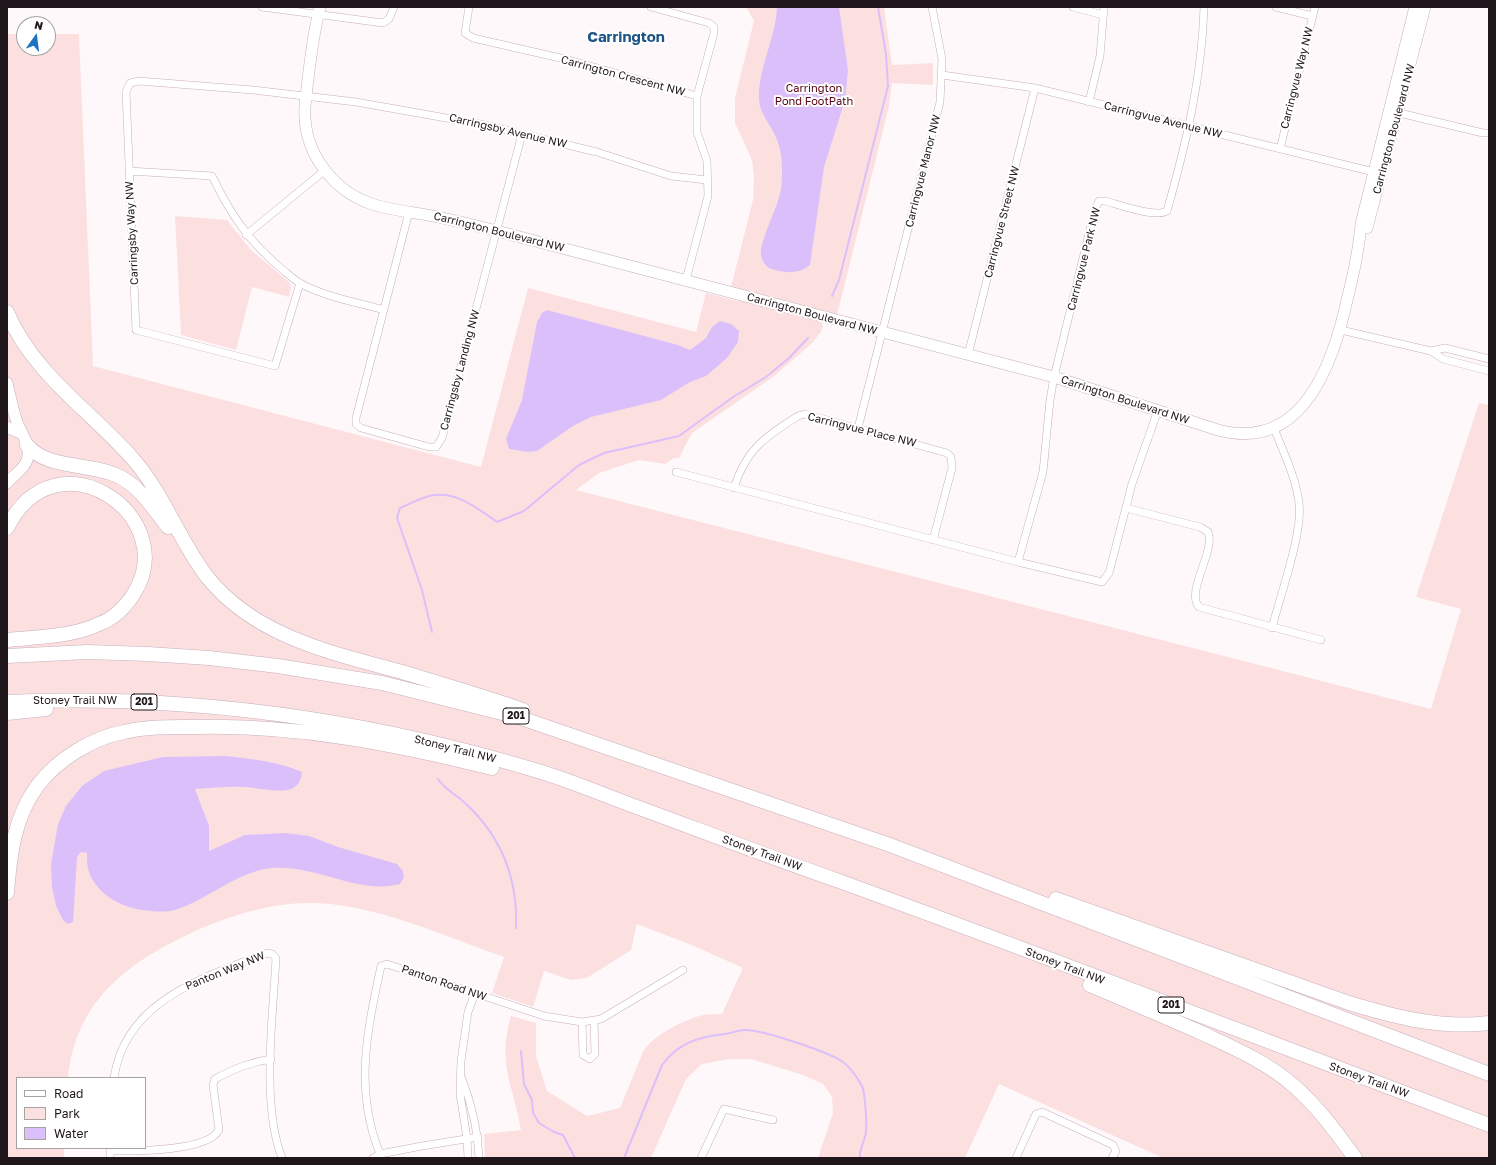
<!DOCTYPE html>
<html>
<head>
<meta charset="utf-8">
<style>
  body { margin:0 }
  #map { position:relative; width:1496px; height:1165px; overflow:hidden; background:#fef8fb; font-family:"Golos Text",sans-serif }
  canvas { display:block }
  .frame { position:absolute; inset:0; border:8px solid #20171c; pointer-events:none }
  .legend { position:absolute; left:16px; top:1077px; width:130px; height:72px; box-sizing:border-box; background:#fff; border:1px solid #a6a2a4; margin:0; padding:5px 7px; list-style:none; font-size:12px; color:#20171c }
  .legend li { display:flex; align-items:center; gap:8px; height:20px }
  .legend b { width:20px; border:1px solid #a6a2a4 }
  .north { position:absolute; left:16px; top:16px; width:40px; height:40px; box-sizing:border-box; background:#fff; border:1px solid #a6a2a4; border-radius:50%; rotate:14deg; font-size:11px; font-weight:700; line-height:16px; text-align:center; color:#20171c }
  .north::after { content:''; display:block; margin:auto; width:14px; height:18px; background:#1c75c2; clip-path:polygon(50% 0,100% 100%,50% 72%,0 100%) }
</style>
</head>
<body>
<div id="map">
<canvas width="1496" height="1165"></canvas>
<div class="frame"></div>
<ul class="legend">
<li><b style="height:5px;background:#fff"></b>Road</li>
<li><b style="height:11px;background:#fce0e0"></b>Park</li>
<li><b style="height:11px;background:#dbbffb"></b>Water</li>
</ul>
<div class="north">N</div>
</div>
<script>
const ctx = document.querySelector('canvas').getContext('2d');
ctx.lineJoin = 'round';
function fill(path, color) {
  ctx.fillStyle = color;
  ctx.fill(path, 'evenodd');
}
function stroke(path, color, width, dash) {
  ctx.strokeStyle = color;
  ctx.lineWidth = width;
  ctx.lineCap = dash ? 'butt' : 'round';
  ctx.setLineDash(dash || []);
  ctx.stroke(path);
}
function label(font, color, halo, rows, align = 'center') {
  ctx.font = font + ' "Golos Text",sans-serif';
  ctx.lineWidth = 4;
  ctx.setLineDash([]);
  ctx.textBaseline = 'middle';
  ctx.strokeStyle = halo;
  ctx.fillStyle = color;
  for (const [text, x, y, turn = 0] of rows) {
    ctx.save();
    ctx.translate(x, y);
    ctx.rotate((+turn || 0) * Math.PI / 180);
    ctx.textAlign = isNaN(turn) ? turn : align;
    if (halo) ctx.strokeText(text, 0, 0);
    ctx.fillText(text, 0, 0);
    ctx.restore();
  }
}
fill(new Path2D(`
  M746,7H884L892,65L933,63V85L892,83L889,106L837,315L731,287L753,200L754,177L752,160L735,123V98L754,21Z
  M7,34H24V48H48V34H79L93,366L481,467L528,288L696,332L706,293L737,301H743L820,321L823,326L821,332L811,344L773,377L692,433L679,458H674L665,464L639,460L599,473L576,490L1431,709L1461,609L1416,597L1479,403L1489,405V1158H1163L999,1084L965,1158H818L833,1113L832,1097L823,1084L803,1075L751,1059H729L702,1064L686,1079L651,1158H485L484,1134L521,1130C513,1084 497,1064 511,1016L536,1023V1056L547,1091L587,1116L620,1108L643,1052C651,1036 686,1019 703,1015C709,1014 716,1014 722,1014L743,968L694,946L637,924L631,950L587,978L571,980L544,971L533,1007L492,993L504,957C450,938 388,910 331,904C282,899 235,913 191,933C126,964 76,1001 68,1078H17V1148H64V1158H7Z
  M175,216L227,220L251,250L290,283L291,287L289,297L252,287L236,350L181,335Z`), '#fce0e0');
fill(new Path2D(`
  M777,7H839L848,70L845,100L824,167L810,265C798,275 783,273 769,268C765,265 762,261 761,256C759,241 778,208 781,189C783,172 783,151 775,135C770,124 759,112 759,99C758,68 776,38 777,7Z
  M547,310L678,345L690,350L706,338L712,327L720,321L731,324L739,331L738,342L727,358L706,376L690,382L661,400L591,417L573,426L537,451L528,452L509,449L506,439L522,400L537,322L542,313Z
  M225,756C251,759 277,761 302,772C301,779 299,786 291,789C279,793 257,788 245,787C229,786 212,788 195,789L209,826V851L245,835L285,833L309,836L338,847L397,864L403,871L404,877L400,884C358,895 315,864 272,868C238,871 207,900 175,910C166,913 151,911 142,910C129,908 116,903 106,895C92,883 86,872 87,853L81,852L77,857L73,922L68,924L63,920L56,906L52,887L51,864L58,824L66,806L82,786L104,771L163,757Z`), '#dbbffb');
stroke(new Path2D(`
  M832,296L839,280L888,86L886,54L878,7
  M432,632L422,590L397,518L400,508C409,504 419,499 429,496C456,490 477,508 497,522L524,511L579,465L604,453L679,436L733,397L766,377L789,358L808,338
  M438,779C445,790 456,794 465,803C502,837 518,878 516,928
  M521,1051L524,1084L532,1100L533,1113L539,1123L554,1132L563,1135L575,1158
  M624,1158L662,1065C678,1043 698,1037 725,1034C732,1033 738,1030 745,1030C763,1030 829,1052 843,1062C850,1067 858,1079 862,1086C865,1092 867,1124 866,1132C865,1141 859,1149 860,1158`), '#dbbffb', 2);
const street = new Path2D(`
  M262,7L383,23L389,19L394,7
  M469,7L465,33L473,38L569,60L697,96
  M651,7L709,23L714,27V33L697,96V132L707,161L708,196L686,280
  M1073,7L1103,15
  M1276,7L1312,16
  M942,75L1035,88L1378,173
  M1089,102L1100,56L1104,7
  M1395,112L1483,133H1489
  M1280,149L1315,7
  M129,171L212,176C231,215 249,242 283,270C288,274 294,280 300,283C322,296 359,303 384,310
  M409,212L356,418V424L361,428L429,447H436L442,438L522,134
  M246,235L324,171
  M300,283L275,366L136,330L126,92L130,83L139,81L253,90L356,102L480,124L597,152L671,176L707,180
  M1341,330L1431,351L1443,359L1489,371
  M1431,351L1445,348L1489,359
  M968,355L1035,88
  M858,428L940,102L942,59L932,7
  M676,472L1018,562L1102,582L1109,573L1132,484L1158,410
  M734,488C746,449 765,437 798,416L805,414L816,417L947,453L951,457L952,468L933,540
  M1126,508L1200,527L1208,532C1216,551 1185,592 1199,607L1321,640
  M1018,562L1043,472L1050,400L1054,377L1095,209L1099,201H1105C1120,205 1155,218 1167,211C1186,144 1202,77 1204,7
  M1272,628C1280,596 1303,533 1299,503C1296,477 1283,452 1274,428
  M582,1022L583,1055L590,1059L595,1054L594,1021
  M114,1078C125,1000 205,977 267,953L272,954L276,958C273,1016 261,1104 282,1158
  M462,1079C472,1105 478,1130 479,1158
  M110,1151C133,1151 207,1152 219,1130L213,1085L215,1079C234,1069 250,1062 271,1059
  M380,1154C354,1090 367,1031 381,966L387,964L544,1016L582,1022L601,1019L683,970
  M110,1158V1148
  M373,1158L380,1154L422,1146L478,1137
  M468,1158L467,1138L460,1094L461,1061L468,1012L475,993
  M701,1158L724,1109L773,1120
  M1016,1158L1036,1114L1042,1112L1113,1145L1116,1151L1112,1158`);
const secondary = new Path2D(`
  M320,7C313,34 310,61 307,88C306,98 304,108 305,118C307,156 334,190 369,203C391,211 415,212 438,217C458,221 477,226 497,231L1054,377L1218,430C1304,453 1334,361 1348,296C1354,272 1359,249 1361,224L1415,7
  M1367,228L1425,7
  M7,383C10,395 12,407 16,419C20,432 32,446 27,460C24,470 13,475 7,483
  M7,427L22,434`);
const highway = new Path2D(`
  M7,312C33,374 90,410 133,459C164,494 179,541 208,578C256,637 332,653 402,672C442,684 483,696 523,710
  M27,445C46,469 89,463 116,475C139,485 153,508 168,527
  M7,528C56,429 184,517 133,595C125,607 113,619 99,624C71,637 38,637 7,640
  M7,656L87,652L148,654L209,658L278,666L382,683L518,717L890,845L1489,1074
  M7,702C187,694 366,719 538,771C571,781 602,794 634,806C702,831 770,857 839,881C1056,960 1272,1043 1489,1125
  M7,713L46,709
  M7,893C10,854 14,817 38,785C58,759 92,738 124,732C149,726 174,727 199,727C299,725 396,744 492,768
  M1056,899L1349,1003C1395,1017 1441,1029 1489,1023
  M1090,985C1128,1001 1166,1017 1204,1034C1236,1049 1268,1063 1294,1086C1318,1107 1336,1132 1355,1158`);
stroke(street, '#c7aebd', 8);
stroke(secondary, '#c7aebd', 12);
stroke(highway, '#c7aebd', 15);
stroke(street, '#fff', 7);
stroke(secondary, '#fff', 11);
stroke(highway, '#fff', 14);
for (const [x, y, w] of [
  [144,702,26],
  [516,716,26],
  [1171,1005,26]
]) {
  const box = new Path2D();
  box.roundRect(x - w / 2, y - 8, w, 16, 3);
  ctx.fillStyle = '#fff';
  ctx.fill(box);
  stroke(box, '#20171c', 1);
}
label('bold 10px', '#20171c', null, [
  ["201",144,702],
  ["201",516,716],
  ["201",1171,1005]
]);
label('11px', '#20171c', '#fff', [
  ["Carrington Crescent NW",623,76,15],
  ["Carringvue Way NW",1297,78,-76],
  ["Carringvue Avenue NW",1163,120,14],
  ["Carrington Boulevard NW",1394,129,-75],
  ["Carringsby Avenue NW",508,131,13],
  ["Carringvue Manor NW",923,171,-76],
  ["Carringvue Street NW",1002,222,-76],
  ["Carrington Boulevard NW",499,232,14],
  ["Carringsby Way NW",132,233,-93],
  ["Carringvue Park NW",1084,259,-76],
  ["Carrington Boulevard NW",812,314,15],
  ["Carringsby Landing NW",460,370,-75],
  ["Carrington Boulevard NW",1125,400,18],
  ["Carringvue Place NW",862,430,14],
  ["Stoney Trail NW",75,701],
  ["Stoney Trail NW",455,749,14],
  ["Stoney Trail NW",762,853,20],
  ["Stoney Trail NW",1065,966,21],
  ["Panton Way NW",225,971,-22],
  ["Panton Road NW",444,983,19],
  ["Stoney Trail NW",1369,1080,20]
]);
label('11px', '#580011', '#fff', [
  ["Carrington",814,89],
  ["Pond FootPath",814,102]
]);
label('bold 15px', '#1f5486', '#fff', [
  ["Carrington",626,37]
]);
</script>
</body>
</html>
